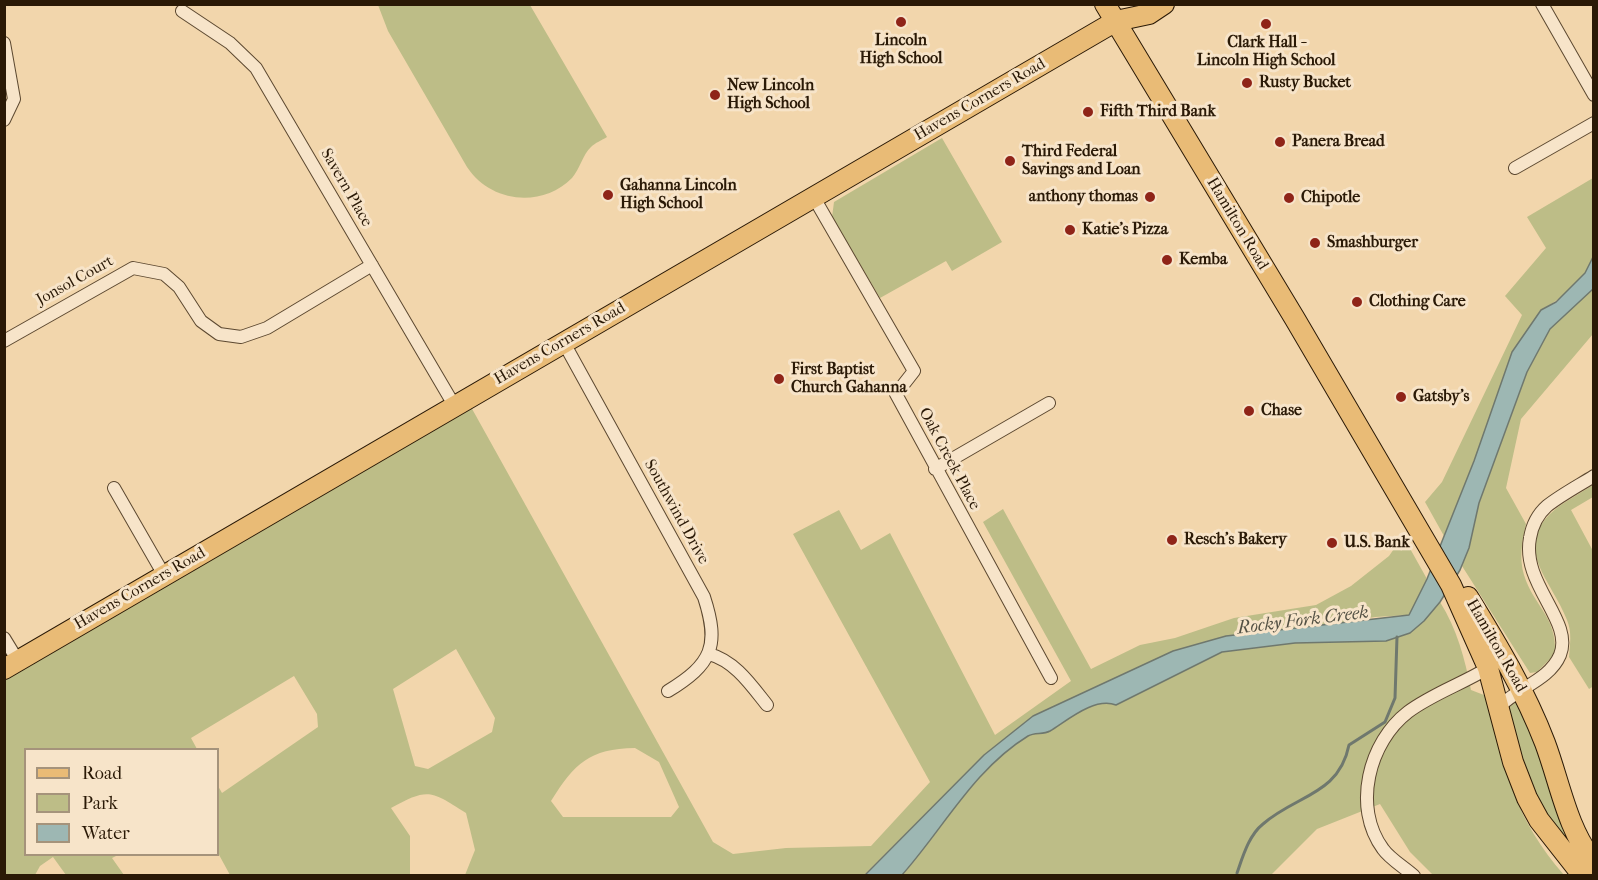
<!DOCTYPE html>
<html>
<head>
<meta charset="utf-8">
<style>
  body { margin:0 }
  #map { position:relative; width:1598px; height:880px; overflow:hidden; background:#f2d6ac; font-family:"IM FELL French Canon",serif }
  canvas { display:block }
  .frame { position:absolute; inset:0; border:6px solid #2a1906; pointer-events:none }
  .legend { position:absolute; left:24px; top:748px; width:195px; height:108px; box-sizing:border-box; background:#f7e4c9; border:2px solid #a5937b; margin:0; padding:8px 10px; list-style:none; font-size:18px; color:#2a1906 }
  .legend li { display:flex; align-items:center; gap:12px; height:30px }
  .legend b { width:30px; border:2px solid #a5937b }
</style>
</head>
<body>
<div id="map">
<canvas width="1598" height="880"></canvas>
<div class="frame"></div>
<ul class="legend">
<li><b style="height:8px;background:#e9bb76"></b>Road</li>
<li><b style="height:16px;background:#bdbd87"></b>Park</li>
<li><b style="height:16px;background:#9db7b3"></b>Water</li>
</ul>
</div>
<script>
const ctx = document.querySelector('canvas').getContext('2d');
ctx.lineJoin = 'round';
function fill(path, color) {
  ctx.fillStyle = color;
  ctx.fill(path, 'evenodd');
}
function stroke(path, color, width, dash) {
  ctx.strokeStyle = color;
  ctx.lineWidth = width;
  ctx.lineCap = dash ? 'butt' : 'round';
  ctx.setLineDash(dash || []);
  ctx.stroke(path);
}
function label(font, color, halo, rows, align = 'center') {
  ctx.font = font + ' "IM FELL French Canon",serif';
  ctx.lineWidth = 6;
  ctx.setLineDash([]);
  ctx.textBaseline = 'middle';
  ctx.strokeStyle = halo;
  ctx.fillStyle = color;
  for (const [text, x, y, turn = 0] of rows) {
    ctx.save();
    ctx.translate(x, y);
    ctx.rotate((+turn || 0) * Math.PI / 180);
    ctx.textAlign = isNaN(turn) ? turn : align;
    if (halo) ctx.strokeText(text, 0, 0);
    ctx.fillText(text, 0, 0);
    ctx.restore();
  }
}
fill(new Path2D(`
  M378,5H530L607,137C602,140 595,143 591,147C583,154 580,169 572,178C541,209 490,202 467,167L388,31Z
  M942,138L1002,242L952,271L946,261L880,298L832,217L834,202Z
  M1593,178C1593,197 1598,243 1593,258C1586,279 1560,300 1541,310L1474,461L1444,536L1425,502L1442,482L1522,315L1505,296L1546,248L1527,217Z
  M1593,289V334L1521,419L1506,488L1526,524C1522,541 1519,558 1524,575C1534,607 1557,616 1555,654L1537,672L1530,673L1462,566L1479,503L1527,372L1550,329Z
  M471,407L713,842L733,854L786,848L871,846L930,782L793,534L839,510L861,550L890,533L995,735L1071,681L983,522L1003,509L1091,669L1140,645L1175,638L1234,618L1316,605L1351,586L1389,556L1403,536L1427,579L1409,615L1375,617L1173,651L1033,716L984,755L864,875H465L475,850L466,813C431,791 429,787 391,808L410,836V875H230L218,853V786L222,793L318,727L317,714L294,676L191,738L197,749L26,750V854L118,855L112,858L124,875H66L53,857L40,866L35,875H5L4,679ZM456,649L495,718L492,732L428,769L415,766L393,689ZM635,748L659,762L679,807L671,817H563L551,801C575,763 589,749 635,748Z
  M1593,485V497L1571,510L1593,551L1594,686L1589,689L1569,657C1570,644 1572,632 1567,620C1553,581 1508,546 1558,507C1569,499 1582,492 1593,485Z
  M1440,602C1457,629 1465,659 1471,690L1484,695L1491,702C1505,774 1515,818 1564,875H1433L1410,852L1380,804L1317,829L1271,875L902,876C943,829 974,769 1028,736C1035,732 1044,735 1050,731C1068,720 1094,697 1116,705L1222,652L1295,643L1386,641L1410,633Z
  M1516,700C1527,725 1538,749 1547,774C1559,811 1567,846 1593,875H1585L1535,811L1506,717L1509,706Z`), '#bdbd87');
const water = new Path2D(`
  M1593,257V289L1550,329L1527,372L1479,503L1469,548L1460,570L1440,602L1424,621L1410,633L1386,641L1295,643L1222,652L1116,705C1094,697 1068,720 1050,731C1043,735 1035,732 1028,736C974,769 943,829 902,875L864,876L984,755L1033,716L1173,651L1226,636L1409,615L1427,579L1474,461L1512,352L1541,310L1556,302L1585,273Z`);
fill(water, '#9db7b3');
stroke(water, '#6f786e', 1.5);
stroke(new Path2D(`
  M1237,873C1243,856 1249,835 1263,824C1296,795 1339,795 1349,745L1385,722L1395,698L1397,637`), '#6f786e', 3);
const minor = new Path2D(`
  M1542,4L1594,95
  M182,11L230,43L256,68L454,405
  M4,43L14,99L4,120
  M1515,168L1594,123
  M813,196L914,371L896,394L1051,678
  M4,341L133,268L164,274L179,287L201,321L219,334L241,337L267,328L372,265
  M564,343L704,597C720,646 712,664 668,691
  M935,469L1049,403
  M114,488L164,575
  M4,638L18,661
  M709,654C735,661 751,685 767,705
  M1498,708C1516,688 1549,681 1560,655C1574,621 1521,584 1530,538C1532,526 1538,514 1547,506C1561,495 1578,486 1594,476
  M1414,876C1404,867 1390,859 1383,849C1352,807 1369,742 1408,712C1432,694 1462,684 1488,668`);
const primary = new Path2D(`
  M1105,4L1295,319L1451,585L1488,668L1513,762L1527,798L1539,820L1583,876
  M1468,597C1497,644 1525,691 1545,743C1560,783 1567,829 1594,862
  M4,669L1116,21L1149,14L1164,4`);
stroke(minor, '#5c4830', 14);
stroke(primary, '#2a1906', 22);
stroke(minor, '#f7e4c9', 12);
stroke(primary, '#e9bb76', 20);
for (const [x, y, r, color] of [
  [901,22,6,"#8f2418"],
  [1266,24,6,"#8f2418"],
  [1247,83,6,"#8f2418"],
  [715,95,6,"#8f2418"],
  [1088,112,6,"#8f2418"],
  [1280,142,6,"#8f2418"],
  [1010,161,6,"#8f2418"],
  [608,195,6,"#8f2418"],
  [1150,197,6,"#8f2418"],
  [1289,198,6,"#8f2418"],
  [1070,230,6,"#8f2418"],
  [1315,243,6,"#8f2418"],
  [1167,260,6,"#8f2418"],
  [1357,302,6,"#8f2418"],
  [779,379,6,"#8f2418"],
  [1401,397,6,"#8f2418"],
  [1249,411,6,"#8f2418"],
  [1172,540,6,"#8f2418"],
  [1332,543,6,"#8f2418"]
]) {
  const dot = new Path2D();
  dot.arc(x, y, r, 0, 2 * Math.PI);
  ctx.fillStyle = color;
  ctx.fill(dot);
  stroke(dot, '#f7e4c9', 2);
}
label('bold 16px', '#2a1906', '#f7e4c9', [
  ["Lincoln",901,41,"center"],
  ["High School",901,59,"center"],
  ["Clark Hall -",1266,43,"center"],
  ["Lincoln High School",1266,61,"center"],
  ["Rusty Bucket",1259,83],
  ["New Lincoln",727,86],
  ["High School",727,104],
  ["Fifth Third Bank",1100,112],
  ["Panera Bread",1292,142],
  ["Third Federal",1022,152],
  ["Savings and Loan",1022,170],
  ["Gahanna Lincoln",620,186],
  ["High School",620,204],
  ["anthony thomas",1138,197,"right"],
  ["Chipotle",1301,198],
  ["Katie's Pizza",1082,230],
  ["Smashburger",1327,243],
  ["Kemba",1179,260],
  ["Clothing Care",1369,302],
  ["First Baptist",791,370],
  ["Church Gahanna",791,388],
  ["Gatsby's",1413,397],
  ["Chase",1261,411],
  ["Resch's Bakery",1184,540],
  ["U.S. Bank",1344,543]
], 'left');
label('16px', '#2a1906', '#f7e4c9', [
  ["Havens Corners Road",980,100,-30],
  ["Savern Place",346,188,60],
  ["Hamilton Road",1237,224,59],
  ["Jonsol Court",75,281,-29],
  ["Havens Corners Road",560,344,-30],
  ["Oak Creek Place",949,459,62],
  ["Southwind Drive",676,512,61],
  ["Havens Corners Road",140,589,-30],
  ["Hamilton Road",1496,646,60]
]);
label('italic 18px', '#525043', '#f7e4c9', [
  ["Rocky Fork Creek",1303,621,-7]
]);
</script>
</body>
</html>
